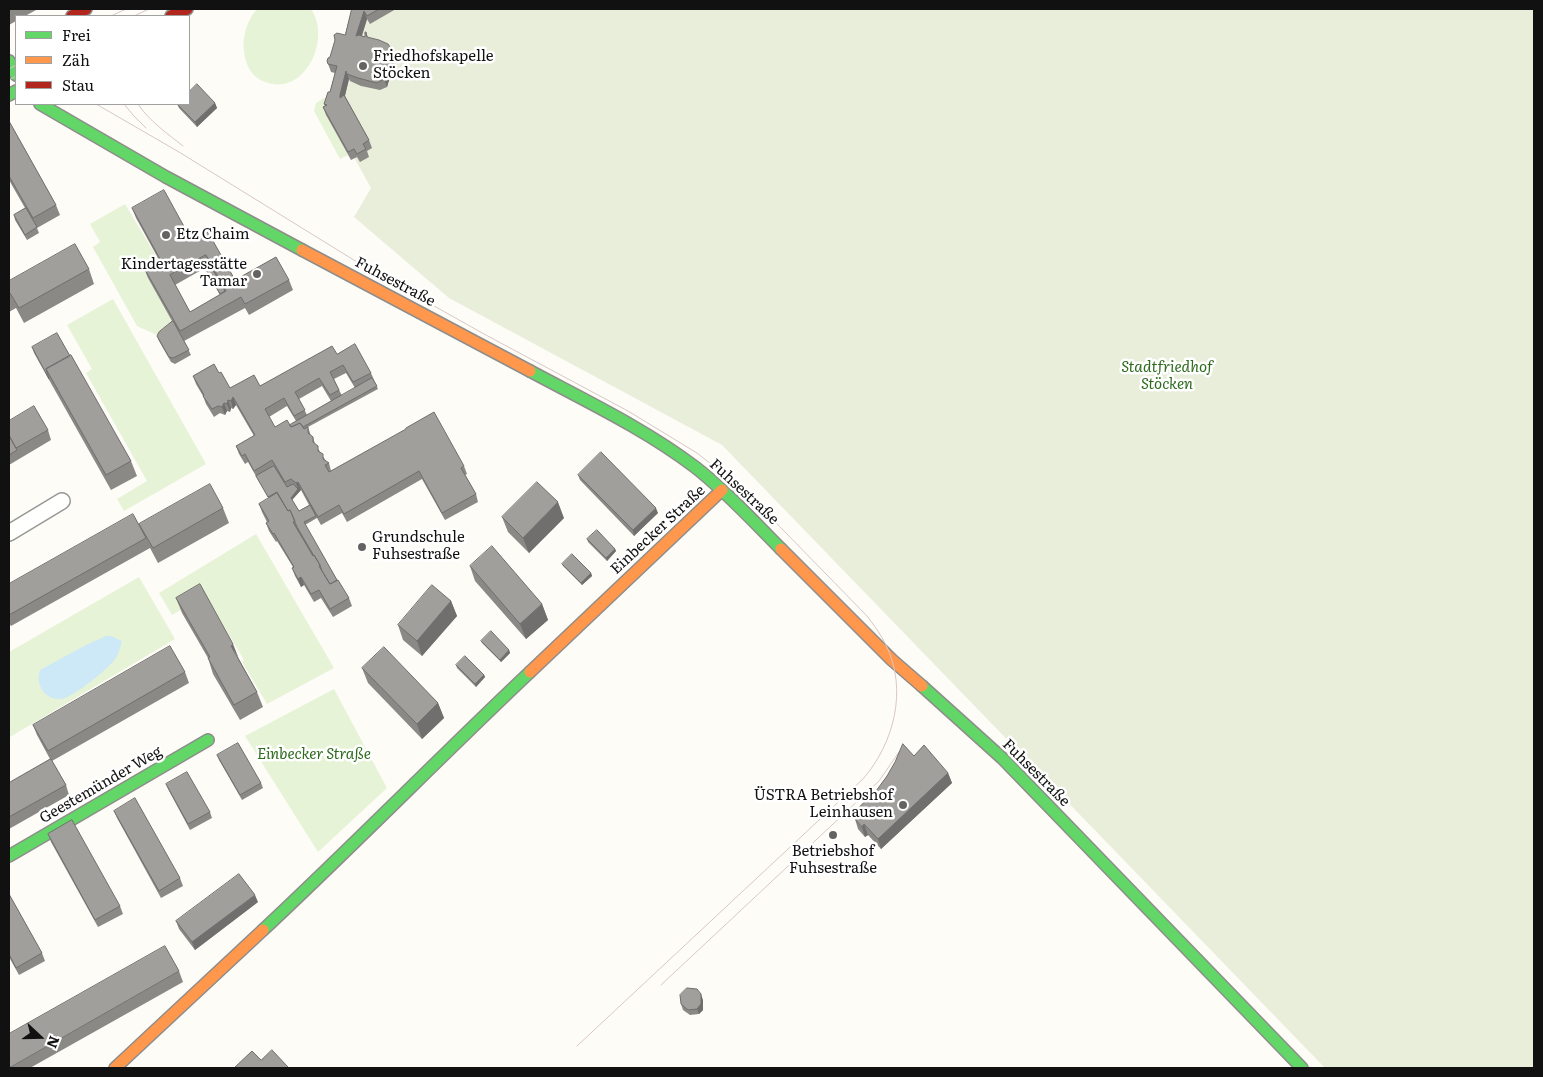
<!DOCTYPE html>
<html>
<head>
<meta charset="utf-8">
<style>
  body { margin:0 }
  #map { position:relative; width:1543px; height:1077px; overflow:hidden; background:#fdfcf7; font-family:Literata,serif }
  canvas { display:block }
  .frame { position:absolute; inset:0; border:10px solid #111; pointer-events:none }
  .legend { position:absolute; left:15px; top:15px; width:175px; height:90px; box-sizing:border-box; background:#fff; border:1px solid #a0a0a0; margin:0; padding:6px 9px; list-style:none; font-size:15px; color:#111 }
  .legend li { display:flex; align-items:center; gap:10px; height:25px }
  .legend b { width:25px; border:1px solid #a0a0a0 }
  .north { position:absolute; left:15px; top:1012px; width:50px; height:50px; -webkit-text-stroke:4px #fff; paint-order:stroke; rotate:111deg; font-size:14px; font-weight:700; line-height:20px; text-align:center; color:#111 }
  .north::after { content:''; display:block; margin:auto; width:18px; height:22px; background:#111; clip-path:polygon(50% 0,100% 100%,50% 72%,0 100%) }
</style>
</head>
<body>
<div id="map">
<canvas width="1543" height="1077"></canvas>
<div class="frame"></div>
<ul class="legend">
<li><b style="height:6px;background:#63d668"></b>Frei</li>
<li><b style="height:6px;background:#ff974d"></b>Zäh</li>
<li><b style="height:6px;background:#b3261e"></b>Stau</li>
</ul>
<div class="north">N</div>
</div>
<script>
const ctx = document.querySelector('canvas').getContext('2d');
ctx.lineJoin = 'round';
function fill(path, color) {
  ctx.fillStyle = color;
  ctx.fill(path, 'evenodd');
}
function stroke(path, color, width, dash) {
  ctx.strokeStyle = color;
  ctx.lineWidth = width;
  ctx.lineCap = dash ? 'butt' : 'round';
  ctx.setLineDash(dash || []);
  ctx.stroke(path);
}
function label(font, color, halo, rows, align = 'center') {
  ctx.font = font + ' Literata,serif';
  ctx.lineWidth = 5;
  ctx.setLineDash([]);
  ctx.textBaseline = 'middle';
  ctx.strokeStyle = halo;
  ctx.fillStyle = color;
  for (const [text, x, y, turn = 0] of rows) {
    ctx.save();
    ctx.translate(x, y);
    ctx.rotate((+turn || 0) * Math.PI / 180);
    ctx.textAlign = isNaN(turn) ? turn : align;
    if (halo) ctx.strokeText(text, 0, 0);
    ctx.fillText(text, 0, 0);
    ctx.restore();
  }
}
fill(new Path2D(`
  M257,9H311C332,39 305,97 265,82C251,77 246,65 244,52C242,37 247,20 257,9Z
  M324,98L331,100L326,115L348,155L340,159L314,111L316,103Z
  M125,204L164,269L148,278L175,326L161,337L137,326L93,247L100,242L90,224Z
  M113,299L206,464L124,511L117,499L147,481L86,373L92,369L67,325Z
  M256,534L334,668L267,704L242,662L244,660L206,596L172,615L159,593Z
  M139,577L175,639L10,737L9,736V652Z
  M334,689L387,788L318,852L245,736Z`), '#e7f3d7');
fill(new Path2D(`
  M358,9H1534V1068H1325L722,445L449,298L354,217L371,188L329,112Z`), '#e9eedb');
fill(new Path2D(`
  M106,636H111L122,641C120,647 119,654 115,659C107,670 78,693 65,698C53,702 41,694 39,682C38,678 39,674 40,670L86,645Z`), '#cde8f7');
const street = new Path2D(`
  M9,533L62,501`);
const fast = new Path2D(`
  M9,61L16,75
  M9,95L16,91
  M40,104L166,177L302,250
  M530,371C586,401 645,429 695,467C726,491 753,521 781,549
  M922,686L1002,758L1302,1068
  M9,856L208,740
  M263,930C354,845 440,757 530,672`);
const slow = new Path2D(`
  M302,250L530,371
  M781,549L892,660L922,686
  M530,672L722,490
  M115,1068L263,930`);
const jam = new Path2D(`
  M72,16L86,9
  M171,16L187,9`);
stroke(street, '#979795', 18);
stroke(fast, '#8e8d8b', 14);
stroke(slow, '#8e8d8b', 14);
stroke(jam, '#8e8d8b', 14);
stroke(street, '#fffffe', 15);
stroke(fast, '#63d668', 11);
stroke(slow, '#ff974d', 11);
stroke(jam, '#b3261e', 11);
stroke(new Path2D(`
  M111,16L126,9
  M134,16L149,9
  M9,69L16,65
  M9,80L16,76
  M96,104L179,152L370,270L484,334L628,411L697,453L745,491L867,616C874,625 881,635 886,645C908,690 894,743 863,779L577,1046
  M124,104L133,115L146,128
  M138,104C149,121 168,134 183,146
  M661,985L879,781L899,752`), '#d9c6c7', 1);
fill(new Path2D(`
  M9,9H38L25,16H16V21L9,25Z
  M352,9H396L370,24L367,19L362,36L365,37L366,32L368,38L395,58L394,63L396,70L394,77L389,80L387,87L380,90L361,86L350,81L349,79L345,96L369,140L372,148L367,151L369,157L360,162L357,157L351,160L326,115L323,107L325,106L324,104L330,92L335,73L331,72L327,61L345,35Z
  M215,103L217,108L197,127L179,108L177,104Z
  M9,121L56,205L60,215L37,228L39,233L27,240L15,220L14,215L25,208L9,180Z
  M132,208L192,241L235,280H289L293,290L249,315L245,308L184,341L191,355L175,364L171,362L159,341L157,336L172,321L148,278L144,268L159,260L136,218ZM205,268L220,295L190,312L175,285Z
  M89,269L94,284L24,323L16,308L9,312V281Z
  M32,347L131,461L137,476L111,490L34,353Z
  M337,354L371,373L378,389L308,427L311,436L313,437L315,444L326,461L329,463L331,471L464,466L467,474L465,475L476,494L478,502L445,520L422,479L347,522L342,513L321,525L317,518L305,525L337,580L349,598L352,606L333,617L321,598L314,602L304,585L301,587L295,576L292,568L293,567L277,541L276,542L269,531L266,523L267,522L262,512L259,504L269,499L248,462L245,464L239,454L236,446L254,436L236,405L233,409L231,408L230,412L227,411L225,415L220,413L214,417L206,404L203,396L196,384L193,376L219,373L230,388L260,386ZM346,373L355,388L342,396L334,379ZM322,386L331,401L307,415L299,399ZM287,406L296,421L290,425L275,427L269,417ZM301,490L309,505L299,511L292,500Z
  M9,421L48,430L51,440L9,465Z
  M578,475L658,513L634,536L580,480Z
  M223,508L229,523L158,563L150,548L11,626L9,623V584L141,528L139,524Z
  M502,517L564,518L529,553L508,532Z
  M587,539L615,549L616,551L607,561L588,542Z
  M562,564L591,573L592,576L582,585L563,566Z
  M470,566L542,604L548,620L526,639L475,581Z
  M176,598L239,659L257,692L263,707L240,720L213,674L208,658L182,613Z
  M451,601L457,616L422,656L403,640L398,625Z
  M481,641L509,650L510,653L501,662L482,643Z
  M456,665L484,675L485,677L476,687L457,668Z
  M362,668L438,703L444,718L422,739L368,683Z
  M185,672L189,683L52,761L66,785L69,795L9,829V783L50,759L37,735L33,725Z
  M217,755L261,783L263,788L242,800L219,760Z
  M914,756L948,773L952,783L881,849L868,835L865,837L858,829L855,819V818L853,813Z
  M166,784L210,812L212,818L190,830L168,789Z
  M114,811L180,878L183,886L161,898L117,818Z
  M48,834L120,906L123,914L98,927L51,842Z
  M9,894L42,953L45,961L19,975L9,957Z
  M258,902L195,950L179,929L176,921Z
  M179,971L183,982L30,1068H9Z
  M703,1000V1010L699,1014L690,1015L683,1010L681,1004Z`), '#8a8986');
fill(new Path2D(`
  M364,11L367,19L359,44L356,36Z
  M392,50L395,58L394,63L396,70L394,77L391,70L390,57Z
  M346,71L349,79L343,103L340,98V95Z
  M386,72L389,80L387,87L384,79Z
  M215,103L217,108L197,127L195,122Z
  M233,397L236,405L233,409L231,401Z
  M228,400L231,408L230,412L227,404Z
  M224,403L227,411L225,415L222,407Z
  M298,482L301,490L292,500L291,498L298,489L296,483Z
  M558,502L564,518L529,553L523,538Z
  M656,508L658,513L634,536L633,530Z
  M615,549L616,551L607,561L606,558Z
  M591,573L592,576L582,585L581,583Z
  M301,577L304,585L301,587L298,579Z
  M451,601L457,616L422,656L417,641Z
  M542,604L548,620L526,639L520,624Z
  M233,644L239,659L231,646Z
  M509,650L510,653L501,662L500,660Z
  M484,675L485,677L476,687L475,684Z
  M438,703L444,718L422,739L417,724Z
  M948,773L952,783L881,849L878,839Z
  M864,824L868,835L865,837L862,827Z
  M255,895L258,902L195,950L192,942Z
  M701,994L703,1000V1010L699,1014L697,1009Z`), '#716f6d');
const building = new Path2D(`
  M352,9H379L367,16L364,11L356,36L359,35L365,37V32H366L367,37L379,40L388,44L392,50L390,57L393,62L391,70L386,72L384,79L377,83L358,78L347,74L346,71L340,95V98L344,95L369,140L363,144L366,149L357,154L354,149L348,152L323,107L327,105L324,104L328,92H330L337,66L328,64L327,61L328,58L330,57L335,40L334,35L337,33L345,35Z
  M197,84L215,103L195,122L177,104H189V92Z
  M9,121L56,205L33,218L9,176Z
  M164,190L192,241L208,232L235,280L276,257L289,280L245,304L241,297L180,331L144,268L160,259L132,208ZM206,255L226,291L190,312L170,275Z
  M26,208L37,227L25,235L14,215Z
  M75,244L89,269L19,308L10,293L9,294V281Z
  M209,263L225,291L220,294L204,266Z
  M173,321L189,350L173,358L169,357L157,336L159,332Z
  M57,333L70,356L46,369L49,379L32,347Z
  M355,344L371,373L353,382L343,365L330,372L339,390L330,395L319,378L295,392L305,410L294,416L284,398L265,409L275,427L287,420L291,427L300,423L304,429L308,427V433L313,437V442L318,446V451L323,454V459L329,463L325,465L329,472L406,429V428L434,412L464,466L461,468L476,494L442,513L419,471L344,514L339,505L318,517L298,482L296,483L291,479L285,482L272,460L254,471L245,454L242,456L236,446L255,435L233,397L231,401L228,400L227,404L224,403L222,407L218,406L212,409L203,396L204,395L193,376L214,364L219,373L221,372L230,388L254,375L260,386L332,346L337,354Z
  M71,355L131,461L106,475L46,369Z
  M372,378L377,386L303,427L300,423L291,427L290,425Z
  M34,406L48,430L16,448L9,435V421Z
  M9,436L17,450L9,455Z
  M601,452L656,508L633,530L578,475Z
  M274,466L287,487L293,484L298,489L291,498L299,511L310,505L316,516L304,522L337,580L330,584L322,571L320,565L314,555V556L297,527L290,510L288,511L277,492L268,497L256,476Z
  M537,482L558,502L523,538L502,517Z
  M210,484L223,508L153,548L139,524Z
  M277,493L288,511L290,510L295,521L293,522L313,556L314,555L320,565L319,566L330,584L338,580L349,598L330,609L319,590L311,594L301,577L298,579L292,568L294,567L274,533L273,534L266,523L269,521L259,504Z
  M133,514L146,538L9,615V584Z
  M597,530L615,549L606,558L587,539Z
  M492,546L542,604L520,624L470,566Z
  M572,554L591,573L581,583L562,564Z
  M200,584L233,644L231,646L257,692L234,705L208,658L210,657L176,598Z
  M432,585L451,601L417,641L398,625Z
  M491,631L509,650L500,660L481,641Z
  M170,646L185,672L48,751L33,725Z
  M384,647L438,703L417,724L362,668Z
  M465,656L484,675L475,684L456,665Z
  M238,743L261,783L240,795L217,755Z
  M903,744L914,756L924,745L948,773L878,839L864,824L862,827L855,819L857,817L853,813L876,791L887,776L895,762Z
  M51,759L66,785L9,817V783Z
  M187,772L210,812L188,824L166,784Z
  M135,798L180,878L159,891L114,811Z
  M72,820L120,906L95,920L48,834Z
  M239,874L255,895L192,942L176,921Z
  M9,894L42,953L16,968L9,954Z
  M165,946L179,971L9,1068V1034Z
  M687,988L697,989L701,994V1004L697,1009L688,1010L681,1004L680,995Z
  M272,1050L288,1067L287,1068H234L252,1051L261,1060Z`);
fill(building, '#a19f9c');
stroke(building, '#716f6d', 1);
for (const [x, y, r, color] of [
  [363,66,5,"#646362"],
  [166,235,5,"#646362"],
  [257,274,5,"#646362"],
  [362,547,5,"#646362"],
  [903,805,5,"#646362"],
  [833,835,5,"#646362"]
]) {
  const dot = new Path2D();
  dot.arc(x, y, r, 0, 2 * Math.PI);
  ctx.fillStyle = color;
  ctx.fill(dot);
  stroke(dot, '#fff', 2);
}
label('15px', '#111', '#fff', [
  ["Friedhofskapelle",373,57],
  ["Stöcken",373,74],
  ["Etz Chaim",176,235],
  ["Kindertagesstätte",247,265,"right"],
  ["Tamar",247,282,"right"],
  ["Grundschule",372,538],
  ["Fuhsestraße",372,555],
  ["ÜSTRA Betriebshof",893,796,"right"],
  ["Leinhausen",893,813,"right"],
  ["Betriebshof",833,852,"center"],
  ["Fuhsestraße",833,869,"center"]
], 'left');
label('15px', '#111', '#fff', [
  ["Fuhsestraße",395,282,28],
  ["Fuhsestraße",744,492,43],
  ["Einbecker Straße",658,530,-43],
  ["Fuhsestraße",1036,773,45],
  ["Geestemünder Weg",101,785,-30]
]);
label('italic 15px', '#2f6b1f', '#fff', [
  ["Stadtfriedhof",1167,368],
  ["Stöcken",1167,385],
  ["Einbecker Straße",314,755]
]);
</script>
</body>
</html>
